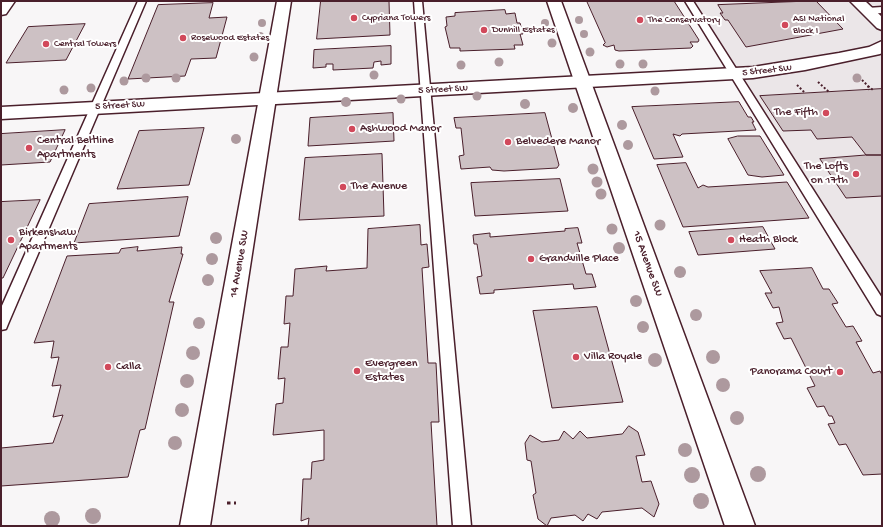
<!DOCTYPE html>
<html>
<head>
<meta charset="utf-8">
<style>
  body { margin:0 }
  #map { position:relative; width:883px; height:527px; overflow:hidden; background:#f8f6f7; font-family:"Gochi Hand",sans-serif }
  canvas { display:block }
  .frame { position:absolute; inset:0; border:2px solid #4a1f2b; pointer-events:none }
</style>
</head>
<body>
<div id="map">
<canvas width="883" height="527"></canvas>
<div class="frame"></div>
</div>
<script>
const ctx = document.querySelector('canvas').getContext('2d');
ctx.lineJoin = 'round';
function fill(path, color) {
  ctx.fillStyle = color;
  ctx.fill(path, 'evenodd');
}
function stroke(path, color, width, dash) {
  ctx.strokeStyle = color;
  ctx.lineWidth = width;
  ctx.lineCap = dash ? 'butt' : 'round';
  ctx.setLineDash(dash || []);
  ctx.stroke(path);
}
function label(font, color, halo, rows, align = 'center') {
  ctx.font = font + ' "Gochi Hand",sans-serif';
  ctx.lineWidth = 4;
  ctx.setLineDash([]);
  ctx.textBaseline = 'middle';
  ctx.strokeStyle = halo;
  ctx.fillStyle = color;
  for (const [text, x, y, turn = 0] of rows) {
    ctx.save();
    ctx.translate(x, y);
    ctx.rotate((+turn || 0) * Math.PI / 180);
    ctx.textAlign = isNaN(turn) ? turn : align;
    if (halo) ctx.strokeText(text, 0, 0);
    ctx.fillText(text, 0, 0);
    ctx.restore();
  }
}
fill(new Path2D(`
  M692,1H882V304Z`), '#ebe6e8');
const building = new Path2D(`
  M321,1H389L390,35L317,39Z
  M587,1H674L699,40L698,42H690L693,46L691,48L619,51L615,50L614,45L607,47L603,45L605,43Z
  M816,1L843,29L746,47L728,20H725L720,13H723L718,5Z
  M213,3L209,18L227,17L216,58L191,59L185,76L128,79L158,5Z
  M505,10L506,14L515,13L517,23H520L523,34H520L523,45H514L515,49L460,51V48H450L445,27L447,26L446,17L455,16V13Z
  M85,24L66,60L6,63L28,27Z
  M391,46V64L381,65V61L374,62L373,68L333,70V64H326V67L313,68L314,50Z
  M882,89V155H866L852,137L817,139L811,130L783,131L760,96Z
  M739,102L748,117H751L754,122H752L756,130L682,134L680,136L673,134L683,157L654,159L632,107Z
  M393,113L394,141L308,146L310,118Z
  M545,113L559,165L557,168L504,171L492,170L490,167L461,169L459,156L464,155L461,128H456L454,118Z
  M204,128L189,185L117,189L139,131Z
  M65,130L50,162L1,165V134Z
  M738,136H760L784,175L762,177L748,175L728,139Z
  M382,154L384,216L299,220L305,158Z
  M866,155H882V196L846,198L820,159Z
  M686,163L698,188L703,185L708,187L787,182L809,218L683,227L657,165Z
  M560,179L568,211L475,216L471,183Z
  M188,197L179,236L74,243L89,204Z
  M40,200L3,278H1V202Z
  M420,225L421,245L427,244L429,267L422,268L428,363H436L439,422H431L437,526H308L309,518L301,521L303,479H311L312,462L324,460V430L273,435L276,404L283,403L285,378L278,379L281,347H288L290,323L284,324L286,296H293L295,269L327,266L326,271L367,268L368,229Z
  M763,227L775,249L698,255L689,232Z
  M578,228L582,243H577L586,274H592L596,287L574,289L573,284L494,290V293L480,294L477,277L482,276L477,244H474L473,235L490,233V237L565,231V229Z
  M138,247L137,251L182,247L181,254H183L169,302H174L145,429L140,430L128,477L1,486V448L53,443L63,415L53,417L61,385L52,386L59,357L51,358L54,341L34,343L67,256L119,253L121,249Z
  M812,268L823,289H829L838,303L832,304L846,327L853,326L862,341L856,342L873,373L880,371L882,375V474L863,475L846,444L839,445L828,424L835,423L832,416H829L824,406L817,407L807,388L815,386L791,338L784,339L776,323L783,322L779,307L773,308L765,293H772L760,271Z
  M597,307L623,402L552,408L533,311Z
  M629,426L638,432L645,455L636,456L642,482L651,481L659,504L654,517L642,508L602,512L597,519L588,514L583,521L575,515L551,518L547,526L538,519L533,495L536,493L531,461L527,460L525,443L530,435L542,442L559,440L564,431L573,439L580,431L587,438L622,434Z`);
fill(building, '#cdc1c4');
stroke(building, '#4a1f2b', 1);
const service = new Path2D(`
  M138,1H146L8,324L6,329L1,330V308Z
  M414,1H422L471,526H453Z
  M685,1H693L882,298V316L877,314Z
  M882,7V13L867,14L863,11L867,8Z`);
const minor = new Path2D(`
  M1,1H15L6,14L1,15Z
  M277,1H291L210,526H180Z
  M547,1H561L755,526H725Z`);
const tertiary = new Path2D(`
  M882,41V53L880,54L805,70L753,78L1,119V107L753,67L839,53L869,47Z`);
const secondary = new Path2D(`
  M850,1H865L882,17V30L877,28Z`);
stroke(service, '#4a1f2b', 3);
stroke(minor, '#4a1f2b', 3);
stroke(tertiary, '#4a1f2b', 3);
stroke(secondary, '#4a1f2b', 3);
stroke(new Path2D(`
  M862,80L868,86L869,90
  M818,82L829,92
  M797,85L805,93
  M868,86L873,90`), '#4a1f2b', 2, [2, 2]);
stroke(new Path2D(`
  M227,503H236`), '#4a1f2b', 3, [3.5, 3.5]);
fill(service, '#fff');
fill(minor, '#fff');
fill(tertiary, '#fff');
fill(secondary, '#fff');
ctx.fillStyle = '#ad999e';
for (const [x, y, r] of [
  [579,20,4],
  [262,23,4],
  [545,23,4],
  [584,34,4],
  [260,36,4],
  [552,43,4.5],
  [590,52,4.5],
  [254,57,4.5],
  [499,62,4.5],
  [620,64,4.5],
  [643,64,4.5],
  [461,65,4.5],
  [374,75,4.5],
  [146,78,4.5],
  [176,78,4.5],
  [857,78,4.5],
  [124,81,4.5],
  [91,88,4.5],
  [64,90,4.5],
  [655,91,4.5],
  [477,96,4.5],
  [401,99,4.5],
  [346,102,5],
  [525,104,5],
  [573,108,5],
  [622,125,5],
  [236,139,5],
  [628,145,5],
  [593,169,5.5],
  [597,182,5.5],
  [601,194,5.5],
  [660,225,5.5],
  [612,229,5.5],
  [216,238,6],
  [619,248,6],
  [212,259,6],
  [680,272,6],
  [208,280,6],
  [636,301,6],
  [696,315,6],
  [199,323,6],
  [643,327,6],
  [193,353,7],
  [713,357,7],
  [655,360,7],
  [187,381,7],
  [723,385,7],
  [182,410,7],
  [737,418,7],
  [175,443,7],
  [685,450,7],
  [758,474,8],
  [692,475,8],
  [701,501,8],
  [93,516,8],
  [52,519,8]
]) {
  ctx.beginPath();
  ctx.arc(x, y, r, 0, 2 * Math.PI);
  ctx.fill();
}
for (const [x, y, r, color] of [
  [354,18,4,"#d1495b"],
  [640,20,4,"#d1495b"],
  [785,25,4,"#d1495b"],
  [484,30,4,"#d1495b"],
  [183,38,4,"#d1495b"],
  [46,44,4,"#d1495b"],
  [826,113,4,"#d1495b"],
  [352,129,4,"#d1495b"],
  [508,142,4,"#d1495b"],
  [29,148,4,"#d1495b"],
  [856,174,4,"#d1495b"],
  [343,187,4,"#d1495b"],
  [11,240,4,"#d1495b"],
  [731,240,4,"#d1495b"],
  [531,259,4,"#d1495b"],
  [576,357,4,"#d1495b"],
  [108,367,4,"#d1495b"],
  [357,371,4,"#d1495b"],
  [840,372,4,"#d1495b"]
]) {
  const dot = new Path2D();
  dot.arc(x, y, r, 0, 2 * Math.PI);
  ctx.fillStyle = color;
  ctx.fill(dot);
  stroke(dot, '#fff', 1.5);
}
label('10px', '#4a1f2b', '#fff', [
  ["Cypriana Towers",362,18],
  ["ASI National",793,19],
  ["Block I",793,31],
  ["The Conservatory",648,20],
  ["Dunhill Estates",492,30],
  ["Rosewood Estates",191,38],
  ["Central Towers",54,44]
], 'left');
label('10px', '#4a1f2b', '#fff', [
  ["5 Street SW",767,71,-6],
  ["5 Street SW",443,90,-3],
  ["5 Street SW",120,106,-3]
]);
label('12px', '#4a1f2b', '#fff', [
  ["The Fifth",818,113,"right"],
  ["Ashwood Manor",360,129],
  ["Central Beltline",37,141],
  ["Apartments",37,155],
  ["Belvedere Manor",516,142],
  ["The Lofts",848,167,"right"],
  ["on 17th",848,181,"right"],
  ["The Avenue",351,187],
  ["Birkenshaw",19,233],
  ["Apartments",19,247],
  ["Heath Block",739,240],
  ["Grandville Place",539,259],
  ["Villa Royale",584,357],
  ["Evergreen",365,364],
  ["Estates",365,378],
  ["Calla",116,367],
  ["Panorama Court",832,372,"right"]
], 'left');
label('12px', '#4a1f2b', '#fff', [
  ["14 Avenue SW",240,264,-80],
  ["15 Avenue SW",647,264,70]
]);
</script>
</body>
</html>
